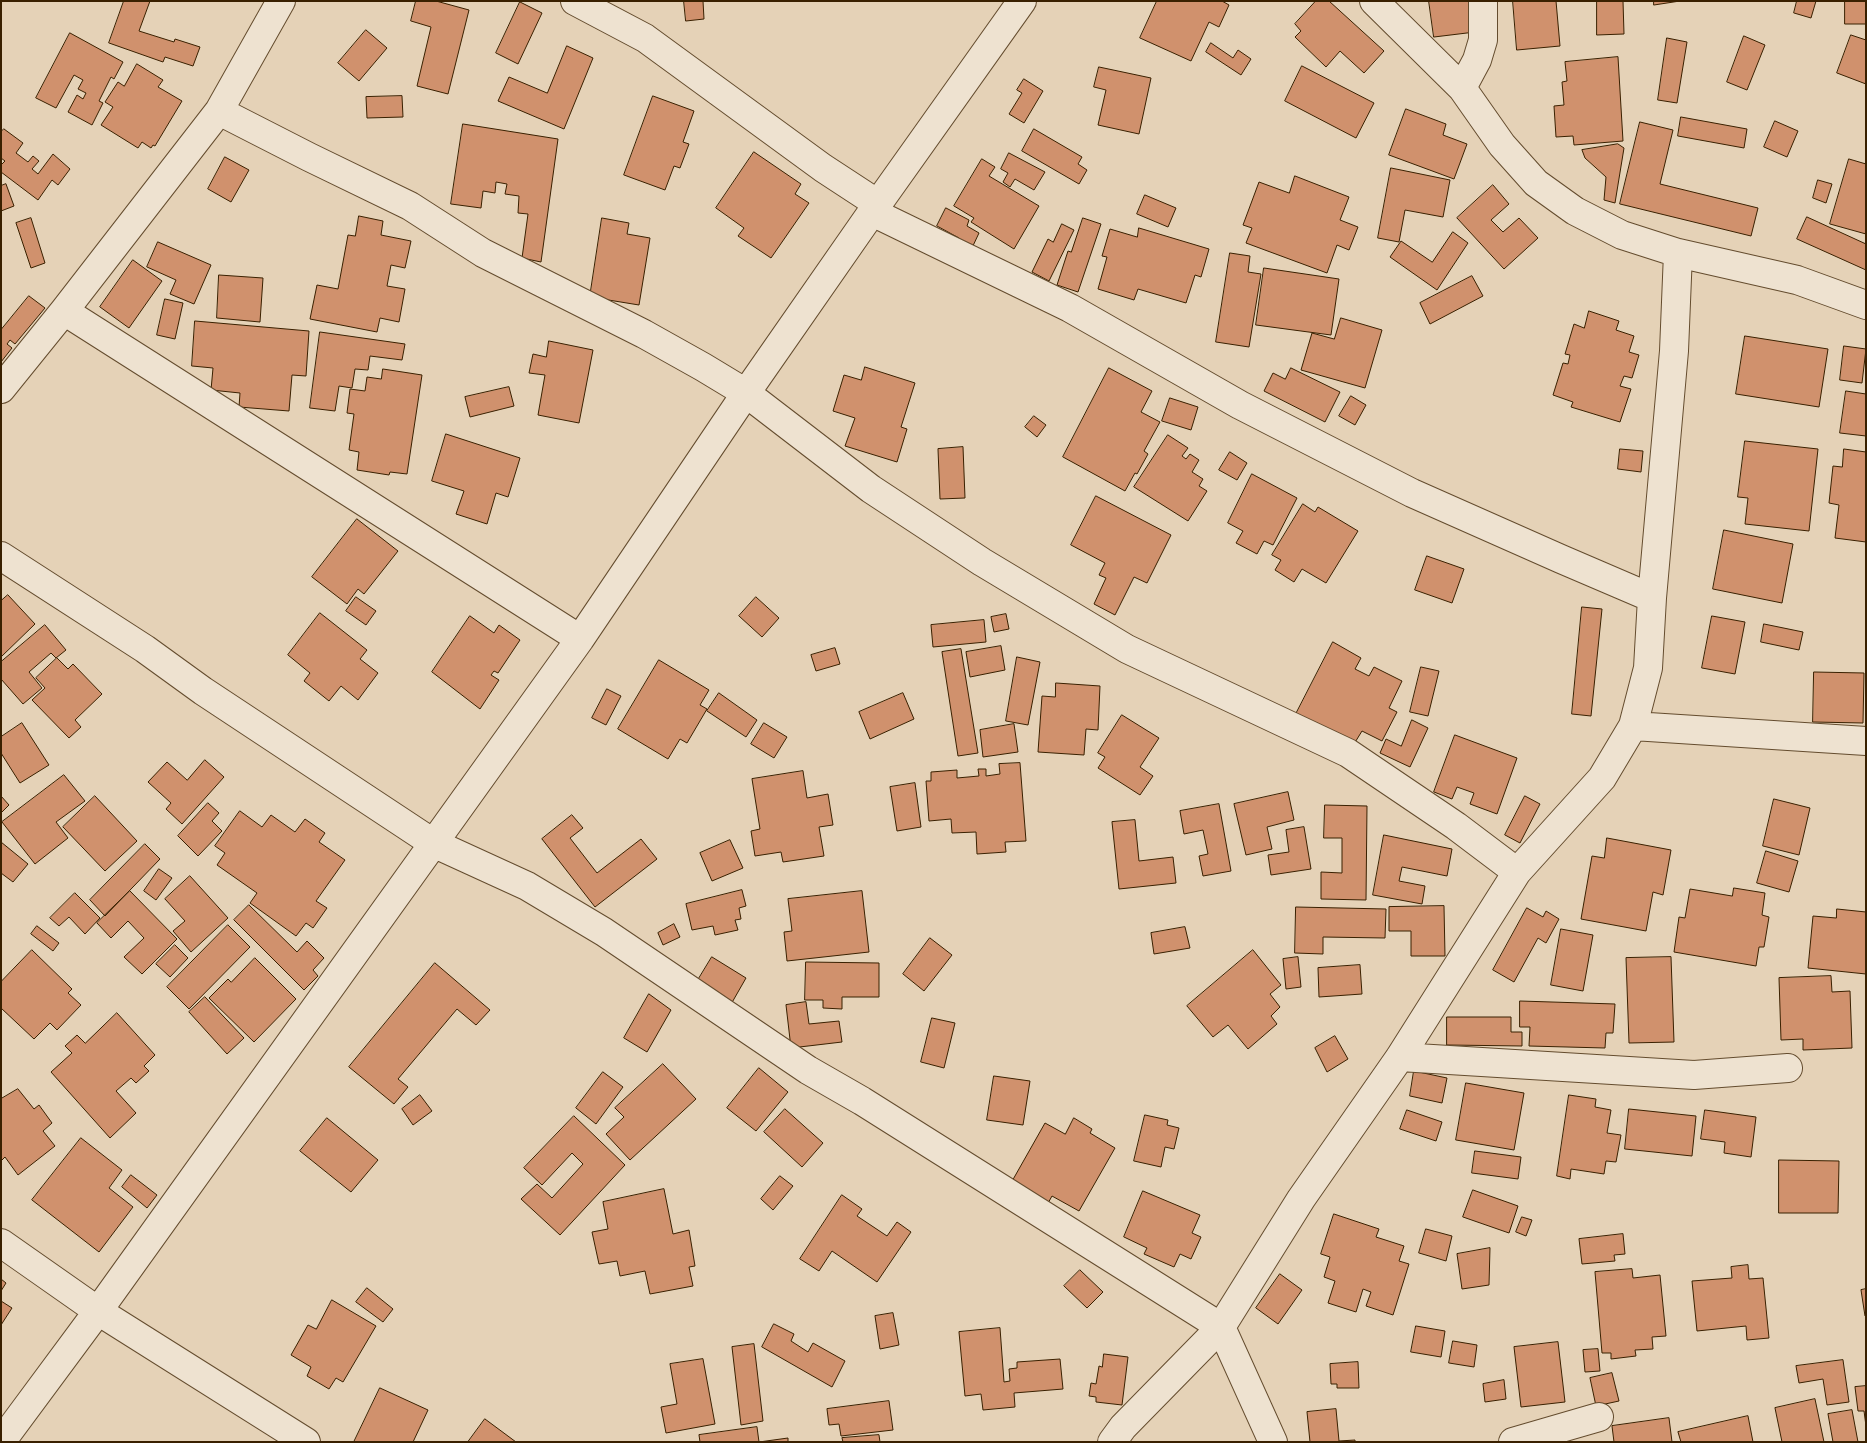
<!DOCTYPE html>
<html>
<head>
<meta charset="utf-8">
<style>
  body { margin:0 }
  #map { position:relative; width:1867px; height:1443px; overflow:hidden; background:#e5d2b7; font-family:"Old Standard TT",serif }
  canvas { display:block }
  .frame { position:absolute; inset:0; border:2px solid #392000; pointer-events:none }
</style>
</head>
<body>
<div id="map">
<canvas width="1867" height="1443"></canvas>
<div class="frame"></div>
</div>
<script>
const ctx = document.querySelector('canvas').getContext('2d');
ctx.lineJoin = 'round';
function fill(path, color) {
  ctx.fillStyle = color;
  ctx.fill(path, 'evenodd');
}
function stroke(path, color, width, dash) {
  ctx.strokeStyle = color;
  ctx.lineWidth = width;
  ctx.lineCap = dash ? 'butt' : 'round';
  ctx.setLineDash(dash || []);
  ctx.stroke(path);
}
const building = new Path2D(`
  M124,1H150L139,31L174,42L175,39L200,47L193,66L165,57L163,62L109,43Z
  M416,1H436L469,10L448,94L417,86L431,27L411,21Z
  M684,1H703L704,19L686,21Z
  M1157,1H1222L1229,5L1219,27L1209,22L1191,61L1140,38Z
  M1316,1H1329L1384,51L1364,73L1340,51L1326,67L1295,37L1301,31L1295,24Z
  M1429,1H1472L1475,32L1434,37Z
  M1513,1H1556L1560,46L1517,50Z
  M1597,1H1623L1624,34L1597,35Z
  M1654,1H1680L1654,5Z
  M1797,1H1816L1811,18L1794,13Z
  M1845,1H1866V24H1845Z
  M520,2L542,13L518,64L496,53Z
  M366,30L387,48L359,81L338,63Z
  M70,33L123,62L114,79L111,77L99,101L103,103L92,125L68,112L77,95L83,99L86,93L78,89L83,80L74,75L56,108L36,98Z
  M1851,35L1866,40V84L1837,73Z
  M1744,36L1765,45L1747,90L1727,82Z
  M1667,38L1687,42L1677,103L1658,100Z
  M1211,43L1233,58L1238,50L1251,59L1241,75L1206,52Z
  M567,46L593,58L564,129L498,101L509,77L547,93Z
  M1618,57L1623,141L1574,145L1573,136L1556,137L1554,106L1564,105L1562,82L1567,81L1565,62Z
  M137,64L163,80L158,87L182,101L155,146L153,145L151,148L142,142L138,148L101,125L113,107L105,102L118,82L124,86Z
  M1302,66L1374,103L1356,138L1285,101Z
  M1099,67L1151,78L1139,134L1098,125L1106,90L1094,87Z
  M1024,79L1043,91L1024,123L1009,114L1022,93L1017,90Z
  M402,96L403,117L367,118L366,97Z
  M653,96L694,111L683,142L689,144L680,168L674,166L665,190L624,175Z
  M1406,109L1446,124L1443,135L1467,144L1454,179L1389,155Z
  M1681,117L1747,129L1744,148L1678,136Z
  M1775,121L1798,131L1787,157L1764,147Z
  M1640,122L1673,130L1660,184L1758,208L1751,236L1620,204Z
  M463,124L558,139L541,262L522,258L528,214L518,213L519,196L505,194L507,184L496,182L495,193L483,191L481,208L451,204Z
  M4,129L23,143L16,153L28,162L33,156L39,161L32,169L38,174L53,154L70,169L58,185L52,180L38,200L1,172V165L5,161L1,158V132Z
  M1034,129L1082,157L1078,164L1087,170L1079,184L1022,151Z
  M1618,144L1624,148L1615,203L1604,200L1606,177L1585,158L1582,150Z
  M754,152L801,184L795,194L809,203L771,258L738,236L744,228L716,208Z
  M1009,153L1045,172L1034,190L1015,179L1010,187L1003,182L1008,173L1001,169Z
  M225,157L249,170L231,202L208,189Z
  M982,159L995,167L989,176L1039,206L1014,249L971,222L974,218L954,206Z
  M1849,159L1866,164V234L1830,224Z
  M1391,168L1450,180L1443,217L1405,210L1399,242L1378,238Z
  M1295,176L1349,197L1340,220L1358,227L1349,250L1337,245L1327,273L1246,243L1252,228L1243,225L1259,182L1289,193Z
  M1818,180L1832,184L1826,203L1813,198Z
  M6,184L14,206L1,211V186Z
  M1493,185L1509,204L1491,220L1503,232L1519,218L1538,238L1504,269L1457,218Z
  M1145,195L1176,208L1168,227L1137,214Z
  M946,208L969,220L967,226L979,233L971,250L956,242L959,238L937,226Z
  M359,216L383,221L381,235L411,241L405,268L391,265L387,286L405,289L399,322L380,318L377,332L310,319L317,285L338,289L348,235L355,236Z
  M1807,217L1866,244V270L1797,239Z
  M31,218L45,263L31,268L16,223Z
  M602,218L629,223L627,234L650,238L639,305L590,297Z
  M1083,218L1101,224L1078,292L1057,285L1068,251L1071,252Z
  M1062,224L1074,230L1049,281L1032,272L1048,239L1053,242Z
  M1139,228L1209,249L1201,277L1195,275L1186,303L1138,289L1134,300L1098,289L1107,257L1102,256L1110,229L1137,237Z
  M1453,232L1468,243L1437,290L1390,257L1401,241L1432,262Z
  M158,242L211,265L194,304L170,294L176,280L147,267Z
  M1230,253L1250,256L1248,272L1261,274L1249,347L1216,342Z
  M133,260L162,281L129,328L100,307Z
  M1264,268L1339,279L1331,335L1256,325Z
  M219,275L263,278L260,322L217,318Z
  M1472,276L1483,296L1430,324L1420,303Z
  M29,296L45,308L15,344L10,340L7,344L12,348L1,362V330Z
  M165,299L183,303L175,339L157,335Z
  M1589,311L1619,321L1616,330L1634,336L1629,352L1639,355L1632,378L1624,376L1620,386L1631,389L1620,422L1571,407L1573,402L1553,395L1563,363L1568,364L1570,355L1565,354L1574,324L1584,328Z
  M1341,318L1382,330L1365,388L1301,370L1312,333L1334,339Z
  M195,321L309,331L306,376L292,375L289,411L239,407L240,393L211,390L213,368L192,366Z
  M320,332L405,344L402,360L370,356L368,370L355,369L352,388L339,386L335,411L310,408Z
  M1745,336L1828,349L1819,407L1736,394Z
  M549,341L593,350L579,423L538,415L545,375L529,373L533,354L546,357Z
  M1844,346L1866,349L1862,383L1840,380Z
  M865,367L915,383L901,427L907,429L897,462L845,446L855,418L833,411L844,375L861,380Z
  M1109,368L1152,391L1141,412L1160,422L1144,451L1148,454L1137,474L1135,473L1125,491L1063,457Z
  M1291,368L1340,392L1325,422L1264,391L1273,373L1285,379Z
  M383,369L422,375L407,474L390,472L389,475L357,470L359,452L349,450L354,414L347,413L350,389L365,391L367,377L381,379Z
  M509,387L514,406L470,417L465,397Z
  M1846,391L1866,394V436L1840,433Z
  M1351,396L1366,405L1355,425L1339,416Z
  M1170,398L1198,407L1191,430L1162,421Z
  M1034,416L1046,425L1037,437L1025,427Z
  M446,434L520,458L508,497L496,493L487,524L456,514L464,491L432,481Z
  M1168,435L1188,448L1182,456L1186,459L1190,454L1199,460L1192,472L1203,479L1199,486L1207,491L1188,521L1134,487Z
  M1745,441L1818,449L1809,531L1745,524L1748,498L1738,497Z
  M963,447L965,498L940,499L938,449Z
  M1620,449L1643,451L1641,472L1618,469Z
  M1844,449L1866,452V542L1835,538L1839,505L1829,503L1833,466L1842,467Z
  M1230,452L1247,463L1237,480L1219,470Z
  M1252,474L1297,498L1273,545L1264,541L1257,554L1236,543L1243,531L1228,523Z
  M1096,496L1171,535L1147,583L1134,577L1115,615L1094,604L1106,578L1099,575L1105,563L1071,545Z
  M1303,504L1315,512L1318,507L1358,531L1326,583L1302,569L1294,582L1275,570L1281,560L1272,555Z
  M357,519L398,551L364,594L358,589L347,604L312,577Z
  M1724,530L1793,544L1782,603L1713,589Z
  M1427,556L1464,569L1452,603L1415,590Z
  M8,595L35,624L1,657V601Z
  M356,597L376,611L366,625L346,611Z
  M756,597L779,618L762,637L739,616Z
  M1582,607L1602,609L1591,716L1572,714Z
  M320,613L367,650L360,659L378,673L358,700L341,686L329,701L304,681L310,673L288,655Z
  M1006,614L1009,629L994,632L991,617Z
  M470,616L494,633L499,625L520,640L498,673L494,671L491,675L499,680L480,709L432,672Z
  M1712,616L1745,622L1735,674L1702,668Z
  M984,620L986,642L933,647L931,625Z
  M1764,624L1803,632L1799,650L1761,642Z
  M45,625L66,650L56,658L51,653L29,672L42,688L23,704L1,679V662Z
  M1333,642L1361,658L1355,669L1369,676L1374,667L1402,681L1389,708L1397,712L1382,741L1362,731L1354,744L1296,714Z
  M1001,646L1005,670L970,677L966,652Z
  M835,648L840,664L816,671L811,655Z
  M961,649L978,753L958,756L942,652Z
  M1017,657L1040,662L1028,725L1006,721Z
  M57,658L68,669L73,664L102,694L75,720L81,727L69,738L32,700L45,688L36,678Z
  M659,660L709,690L700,705L707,709L687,743L680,739L668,759L618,729Z
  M1421,667L1439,671L1428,716L1410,712Z
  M1814,672L1864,673L1863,723L1813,722Z
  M1056,683L1100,686L1098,730L1086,729L1084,755L1038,752L1042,696L1055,697Z
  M607,689L621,696L606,725L592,718Z
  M719,693L757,720L746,737L707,711Z
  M903,693L914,719L870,739L859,712Z
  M1122,715L1159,738L1140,767L1153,776L1140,795L1098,768L1105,757L1098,753Z
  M1412,720L1428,728L1410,767L1380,753L1386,739L1401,746Z
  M22,723L49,765L20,783L1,753V737Z
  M764,723L787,737L774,758L751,744Z
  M1014,724L1018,752L983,757L980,730Z
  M1455,735L1517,758L1497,814L1470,804L1474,793L1457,787L1452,799L1434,792Z
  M205,760L224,777L182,824L166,809L171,803L148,782L167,762L187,780Z
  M1020,763L1026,841L1005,842L1006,852L977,854L976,832L952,833L951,819L929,821L926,781H931V772L957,770V778L979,776L978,769H986V776L1000,774L999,764Z
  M803,771L807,798L828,794L833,825L819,827L824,856L783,862L781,852L755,856L751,831L760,829L752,779Z
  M64,775L85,801L56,822L68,838L35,864L2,822Z
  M915,783L921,827L897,831L890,787Z
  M1288,792L1294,820L1267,827L1272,849L1246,855L1234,804Z
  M1,796L9,805L1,813Z
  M95,796L137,841L105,871L63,827Z
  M1525,796L1540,804L1520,843L1505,835Z
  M1774,799L1810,808L1799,855L1763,846Z
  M208,803L219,813L212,821L222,831L198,856L178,836Z
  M1219,804L1231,871L1203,876L1199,856L1208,854L1203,830L1184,834L1180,811Z
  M1325,805L1367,806L1366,900L1321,899V872L1342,873V838H1324Z
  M240,811L262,827L271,815L295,832L305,819L325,833L319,842L345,860L316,901L327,908L313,928L306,923L296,936L250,903L257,893L217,865L225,853L215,846Z
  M572,815L583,828L570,838L597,873L641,839L657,859L595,907L542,839Z
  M1135,820L1139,861L1173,857L1176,883L1119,889L1112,822Z
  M1304,827L1311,869L1271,875L1268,855L1289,852L1286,830Z
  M1384,835L1452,849L1447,876L1402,867L1399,881L1425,886L1422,904L1373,895Z
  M1607,838L1671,850L1663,895L1653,892L1646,931L1581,919L1592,856L1604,858Z
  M730,840L743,868L712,881L700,853Z
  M1,842L28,864L13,882L1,873Z
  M145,844L160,859L105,916L90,900Z
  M1766,851L1798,861L1789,892L1757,883Z
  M159,869L172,878L156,900L144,891Z
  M190,876L228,918L191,952L173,931L185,921L165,899Z
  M1734,888L1765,893L1762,915L1769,917L1764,947H1759L1756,966L1674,952L1679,917L1685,918L1690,889L1732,896Z
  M742,890L746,906L739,908L741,919L735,920L738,930L715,935L713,926L692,930L686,904Z
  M130,891L177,939L142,974L124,957L144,938L128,921L111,938L97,923Z
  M862,891L869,952L787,961L784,932L792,931L788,899Z
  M75,893L100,918L85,934L69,917L59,926L50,918Z
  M249,905L297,952L307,941L324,958L313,970L318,976L304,990L234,920Z
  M1444,906L1445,956H1411V931H1389V907Z
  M1296,907L1386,909L1385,938L1323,937V954L1295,953Z
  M1527,908L1543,917L1546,911L1559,919L1546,943L1538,938L1514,982L1493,970Z
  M1837,909L1866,912V974L1808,968L1813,916L1836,918Z
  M674,924L680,937L663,945L658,933Z
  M228,925L250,947L189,1009L167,987Z
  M37,926L59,943L53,951L31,934Z
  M1185,927L1190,948L1154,954L1151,933Z
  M1561,929L1593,935L1583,991L1551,985Z
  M930,938L952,955L924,991L903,974Z
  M175,945L188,958L170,977L156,964Z
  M32,950L72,989L68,993L81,1005L57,1030L50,1023L34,1039L1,1008V982Z
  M1253,950L1281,985L1270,994L1280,1007L1271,1016L1277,1024L1248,1049L1228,1025L1213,1037L1187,1006Z
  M712,957L746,978L730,1006L695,985Z
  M1298,957L1301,987L1286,989L1283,959Z
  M1671,957L1674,1042L1629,1043L1626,958Z
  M255,958L296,999L254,1042L209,998L228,979L231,982Z
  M806,962L879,963V997H842V1009L823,1008V1000H805Z
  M435,963L490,1010L476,1025L457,1009L398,1079L408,1087L394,1104L349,1067Z
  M1360,965L1362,994L1319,997L1318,968Z
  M1831,976L1832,992L1850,991L1852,1048L1803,1050V1039L1781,1040L1779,978Z
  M649,994L671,1010L647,1052L624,1038Z
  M205,997L244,1038L227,1054L189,1012Z
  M1520,1001L1615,1004L1613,1033H1606L1605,1048L1529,1046L1530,1027H1520Z
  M806,1002L809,1024L839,1021L842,1042L791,1048L786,1005Z
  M117,1013L155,1055L144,1066L149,1071L136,1083L131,1078L116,1091L136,1113L110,1138L51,1072L72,1053L65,1046L77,1035L85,1043Z
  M1447,1017H1511V1032H1522V1046L1447,1045Z
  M932,1018L955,1023L944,1068L921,1062Z
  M1335,1036L1348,1059L1327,1072L1315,1048Z
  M663,1064L696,1099L630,1160L606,1134L624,1117L615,1108Z
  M759,1068L788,1092L756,1131L727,1108Z
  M1414,1071L1447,1078L1442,1103L1410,1096Z
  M603,1072L623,1087L596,1124L576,1108Z
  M994,1076L1030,1081L1023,1125L987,1120Z
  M1466,1083L1524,1093L1514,1150L1456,1140Z
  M18,1089L34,1109L39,1105L52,1123L43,1131L55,1146L18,1175L5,1157L1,1161V1099Z
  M420,1095L432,1111L413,1125L402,1109Z
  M1569,1095L1596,1099L1595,1107L1611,1110L1607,1133L1621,1135L1616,1162L1606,1161L1604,1174L1571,1169L1570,1179L1557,1176Z
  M785,1109L823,1143L802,1167L764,1132Z
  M1629,1109L1696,1116L1692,1156L1625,1149Z
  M1407,1110L1442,1122L1436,1141L1400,1129Z
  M1705,1110L1756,1117L1751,1157L1724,1153L1725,1142L1701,1139Z
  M1145,1115L1168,1120L1167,1125L1179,1128L1174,1149L1165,1147L1161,1167L1134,1161Z
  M574,1116L625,1165L560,1235L521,1199L537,1184L552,1198L583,1164L572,1153L542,1185L524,1168Z
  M327,1118L378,1160L351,1192L300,1151Z
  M1074,1118L1092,1129L1090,1133L1115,1148L1079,1211L1052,1196L1047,1205L1011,1183L1045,1123L1065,1134Z
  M81,1138L122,1170L109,1188L133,1207L99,1252L32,1200Z
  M1475,1151L1521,1157L1518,1179L1472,1173Z
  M1779,1160L1839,1161L1838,1213H1779Z
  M131,1175L157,1195L147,1208L122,1187Z
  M780,1176L793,1186L773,1210L761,1199Z
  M664,1189L673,1234L689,1230L695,1266L689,1267L693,1286L650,1294L645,1271L620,1276L617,1261L599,1264L592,1232L608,1229L603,1202Z
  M1473,1190L1518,1206L1509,1233L1463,1217Z
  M1143,1191L1200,1215L1192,1233L1201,1237L1191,1259L1180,1254L1174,1267L1144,1254L1147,1248L1124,1237Z
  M842,1195L862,1209L857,1216L887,1236L897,1222L911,1232L877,1282L832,1251L819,1271L800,1259Z
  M1334,1214L1379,1229L1376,1237L1404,1246L1399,1261L1409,1264L1393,1315L1366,1306L1371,1292L1363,1289L1356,1312L1328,1303L1335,1281L1324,1277L1330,1257L1321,1254Z
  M1522,1217L1532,1220L1526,1236L1516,1232Z
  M1426,1229L1452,1236L1446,1261L1419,1253Z
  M1623,1234L1625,1254L1614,1255L1615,1261L1582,1264L1579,1239Z
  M1490,1248L1489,1285L1462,1289L1457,1254Z
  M1748,1265L1749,1279L1763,1278L1769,1338L1747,1340L1746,1326L1697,1331L1692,1281L1732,1278L1731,1267Z
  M1632,1269L1633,1278L1660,1275L1666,1336L1652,1337L1653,1349L1635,1350L1636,1356L1611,1359V1353H1602L1595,1272Z
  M1080,1270L1103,1292L1087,1308L1064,1286Z
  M1280,1274L1302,1290L1278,1324L1256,1308Z
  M1,1279L6,1283L1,1291Z
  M367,1288L393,1309L383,1322L356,1302Z
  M1866,1289V1316H1865L1861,1290Z
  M332,1300L376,1326L343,1382L336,1378L329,1389L307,1376L311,1367L291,1355L308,1325L316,1329Z
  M1,1301L12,1308L1,1325Z
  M893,1313L899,1345L880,1349L875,1316Z
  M774,1324L794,1334L791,1341L808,1352L813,1343L845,1361L832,1387L762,1347Z
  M1416,1326L1445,1331L1441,1357L1411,1352Z
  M1000,1328L1004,1382L1010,1381L1009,1369L1017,1368V1362L1060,1359L1063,1389L1014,1393L1015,1407L983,1410L981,1394L965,1396L959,1332Z
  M1453,1341L1477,1345L1474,1367L1449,1363Z
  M1558,1342L1565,1402L1521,1407L1514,1347Z
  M754,1344L763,1421L741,1425L732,1347Z
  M1598,1349L1600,1371L1585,1372L1583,1350Z
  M1104,1354L1128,1357L1122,1405L1096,1402V1397L1089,1396L1091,1383L1096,1384L1099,1366L1102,1367Z
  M703,1359L715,1424L666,1433L661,1407L677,1404L670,1364Z
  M1843,1360L1849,1402L1827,1405L1823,1379L1799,1383L1796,1366Z
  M1358,1362L1359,1388H1337V1384H1331L1330,1364Z
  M1612,1373L1619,1401L1596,1406L1590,1378Z
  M1504,1380L1506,1399L1485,1402L1483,1384Z
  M1866,1386V1426L1864,1411H1858L1855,1387Z
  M380,1388L428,1410L413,1442H354Z
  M1815,1399L1824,1442H1782L1775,1408Z
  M889,1401L893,1430L841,1436L839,1424L829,1425L827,1409Z
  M1336,1409L1339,1441L1355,1440V1442H1310L1307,1412Z
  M1852,1410L1858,1442H1833L1828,1414Z
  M1748,1416L1753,1442H1681L1678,1432Z
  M1669,1418L1672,1442H1614L1612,1426Z
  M485,1419L516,1442H468Z
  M757,1427L759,1442L788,1438V1442H700L699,1435Z
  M879,1435L880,1442H843L842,1438Z`);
fill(building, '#d0916d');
stroke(building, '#392000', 1);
const street = new Path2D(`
  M575,1L645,38L823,168L878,204
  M1374,1L1462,88L1502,145L1536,183L1575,211L1622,235L1678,253L1797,280L1866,305
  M1462,88L1477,60L1483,40V1
  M219,111L309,157L410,206L483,253L644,334L703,367L746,393L871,489L982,562L1127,649L1348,753L1456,826L1517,872
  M872,212L1070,308L1240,405L1412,493L1561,559L1652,598
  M64,311L580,639
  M1,389L64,311L219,111L281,1
  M1,556L145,649L203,691L433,843L527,886L604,932L808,1070L862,1101L1221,1327L1273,1442
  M1633,726L1866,741
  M1400,1057L1694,1075L1788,1068
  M1,1243L98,1311L306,1442
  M1,1442L98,1311L580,639L746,393L872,212L1022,1
  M1112,1442L1123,1427L1221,1327L1301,1199L1400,1057L1517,872L1602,778L1633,726L1648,668L1652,598L1674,351L1678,253
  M1513,1442L1599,1417`);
stroke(street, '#644c2e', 30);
stroke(street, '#eee2d0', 28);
</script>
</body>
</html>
